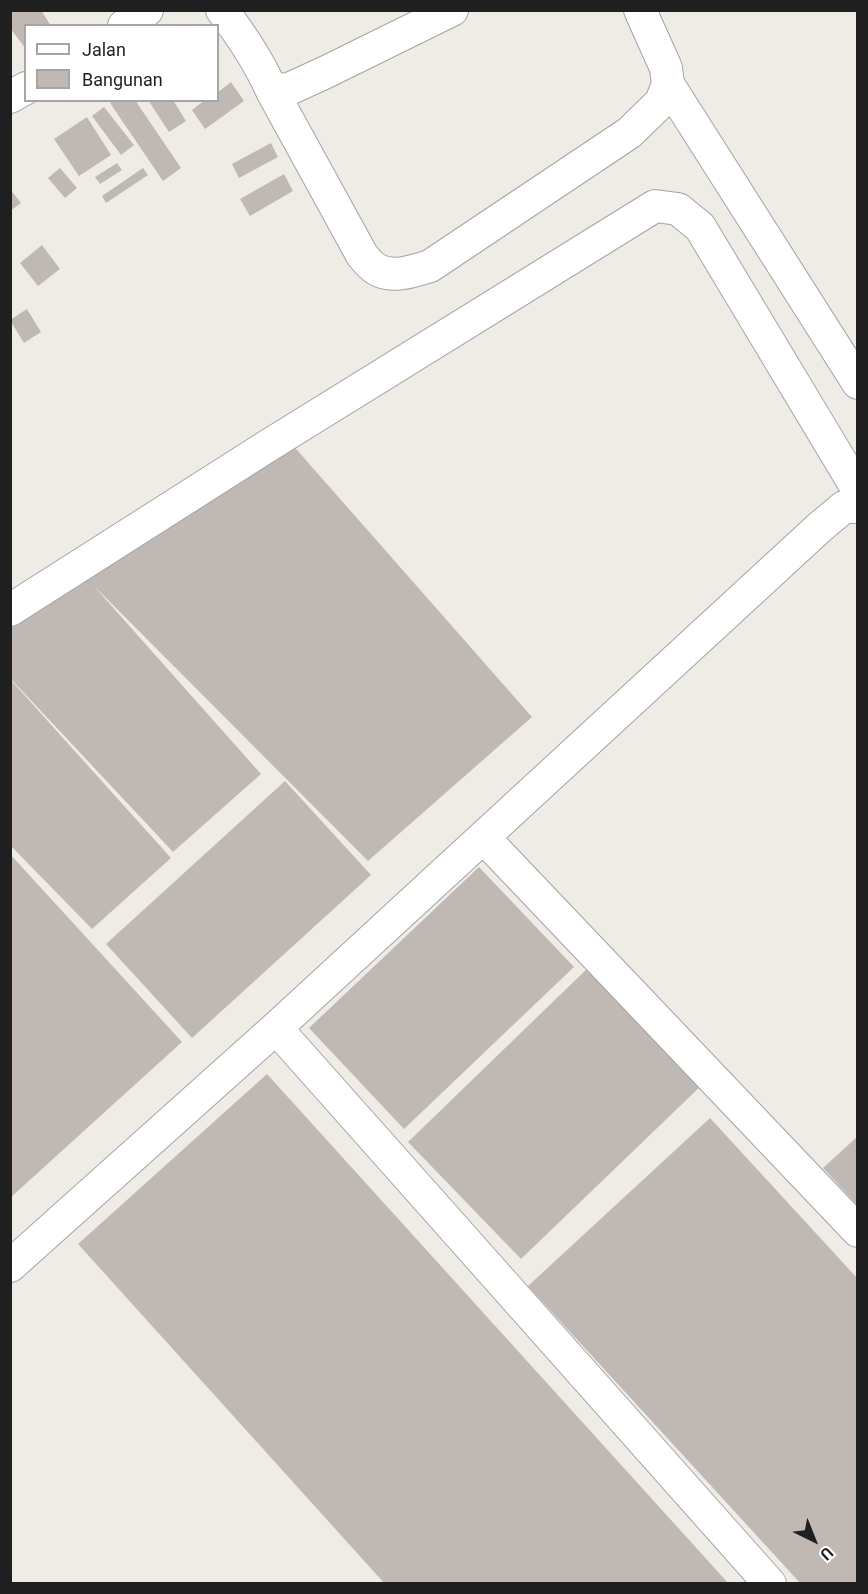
<!DOCTYPE html>
<html>
<head>
<meta charset="utf-8">
<style>
  body { margin:0 }
  #map { position:relative; width:868px; height:1594px; overflow:hidden; background:#efece6; font-family:Roboto,sans-serif }
  canvas { display:block }
  .frame { position:absolute; inset:0; border:12px solid #1f1f1f; pointer-events:none }
  .legend { position:absolute; left:24px; top:24px; width:195px; height:78px; box-sizing:border-box; background:#fff; border:2px solid #a5a5a5; margin:0; padding:8px 10px; list-style:none; font-size:18px; color:#1f1f1f }
  .legend li { display:flex; align-items:center; gap:12px; height:30px }
  .legend b { width:30px; border:2px solid #a5a5a5 }
  .north { position:absolute; left:784px; top:1510px; width:60px; height:60px; -webkit-text-stroke:4px #fff; paint-order:stroke; rotate:137deg; font-size:16px; font-weight:700; line-height:24px; text-align:center; color:#1f1f1f }
  .north::after { content:''; display:block; margin:auto; width:21px; height:27px; background:#1f1f1f; clip-path:polygon(50% 0,100% 100%,50% 72%,0 100%) }
</style>
</head>
<body>
<div id="map">
<canvas width="868" height="1594"></canvas>
<div class="frame"></div>
<ul class="legend">
<li><b style="height:8px;background:#fff"></b>Jalan</li>
<li><b style="height:16px;background:#c0b8b3"></b>Bangunan</li>
</ul>
<div class="north">U</div>
</div>
<script>
const ctx = document.querySelector('canvas').getContext('2d');
ctx.lineJoin = 'round';
function fill(path, color) {
  ctx.fillStyle = color;
  ctx.fill(path, 'evenodd');
}
function stroke(path, color, width, dash) {
  ctx.strokeStyle = color;
  ctx.lineWidth = width;
  ctx.lineCap = dash ? 'butt' : 'round';
  ctx.setLineDash(dash || []);
  ctx.stroke(path);
}
fill(new Path2D(`
  M10,10H41L51,26H26V49L10,28Z
  M231,82L244,101L205,129L192,110L205,100H218V92Z
  M114,100H135L181,168L163,181L110,103Z
  M148,100H173L186,121L169,132Z
  M104,107L134,145L121,155L92,116Z
  M87,117L111,155L79,176L54,139Z
  M271,143L278,157L239,178L232,164Z
  M117,163L122,170L100,184L95,177Z
  M60,168L77,188L65,198L48,178Z
  M143,168L148,175L106,203L102,196Z
  M284,174L293,191L250,216L240,199Z
  M10,189L21,203L10,211Z
  M42,245L60,269L38,286L20,263Z
  M27,309L41,332L24,343L10,320Z
  M290,442L532,717L368,861L93,585L261,774L173,852L10,678V627L85,578L183,519Z
  M10,679L171,858L92,929L10,845Z
  M285,781L371,875L192,1038L106,944Z
  M10,854L182,1042L10,1198Z
  M479,867L574,967L404,1129L309,1028Z
  M592,964L705,1082L521,1259L408,1142Z
  M267,1074L729,1584H385L78,1244Z
  M710,1118L858,1279V1584H801L528,1286Z
  M858,1136V1206L823,1168Z`), '#c0b8b3');
const minor = new Path2D(`
  M222,10C242,36 259,62 272,91L289,89L324,73L452,10
  M124,26L147,10
  M668,84L858,383
  M272,91L362,255C366,260 371,266 376,269C392,279 414,271 430,266L629,133L661,102L668,84L666,68L640,10
  M10,97L26,88
  M10,610L266,447L655,206L678,209L700,227L858,490
  M484,838L858,1231
  M276,1028L770,1584
  M10,1266L276,1028L820,527L844,507H858`);
stroke(minor, '#a3a3a3', 34);
stroke(minor, '#fff', 32);
</script>
</body>
</html>
